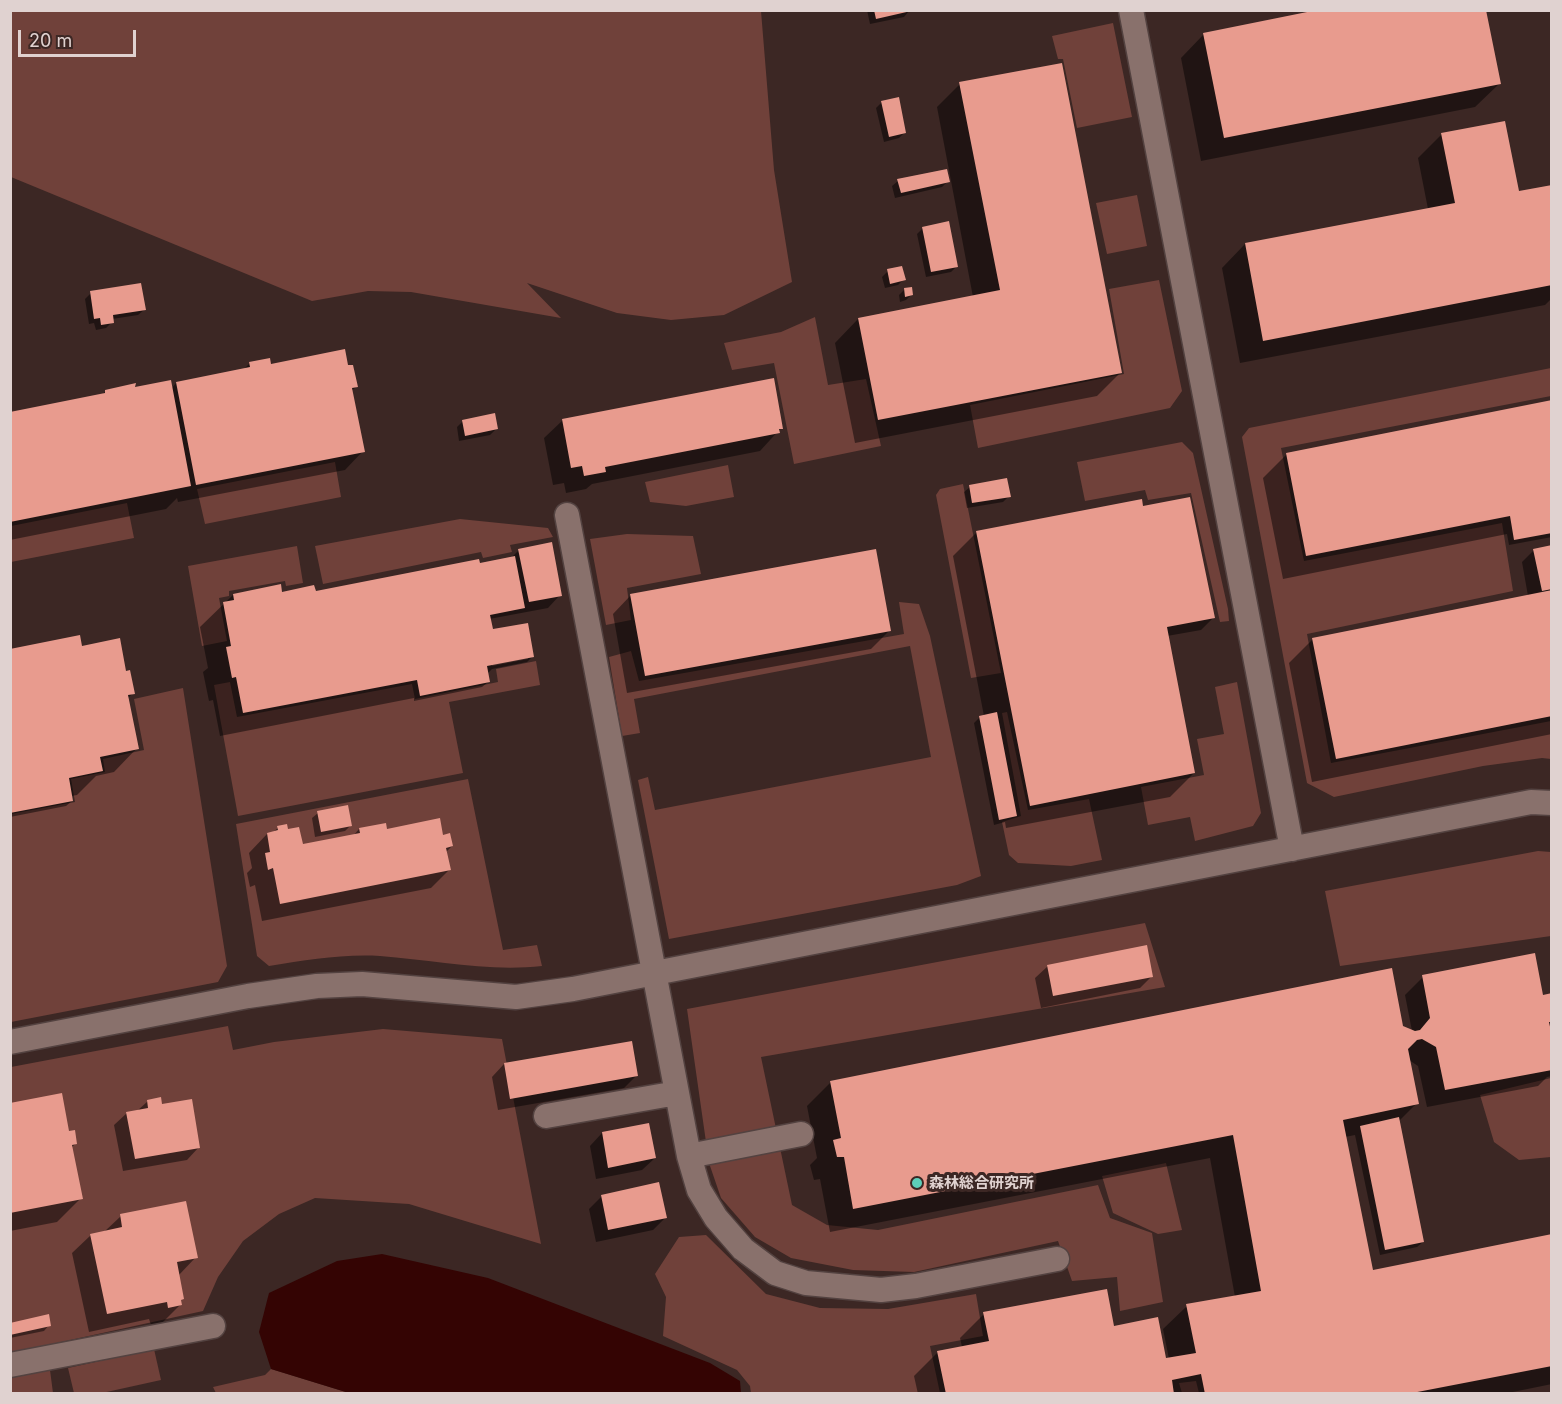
<!DOCTYPE html>
<html>
<head>
<meta charset="utf-8">
<style>
  body { margin:0 }
  #map { position:relative; width:1562px; height:1404px; overflow:hidden; background:#3c2724; font-family:Inter,sans-serif }
  canvas { display:block }
  .frame { position:absolute; inset:0; border:12px solid #e0d2d0; pointer-events:none }
  .scale { position:absolute; left:18px; top:30px; width:118px; height:27px; box-sizing:border-box; border:3px solid #e0d2d0; border-top:0; padding-left:8px; font-size:18px; line-height:21px; white-space:nowrap; color:#e0d2d0; -webkit-text-stroke:4px #3c2724; paint-order:stroke }
</style>
</head>
<body>
<div id="map">
<canvas width="1562" height="1404"></canvas>
<div class="frame"></div>
<div class="scale">20 m</div>
</div>
<script>
const ctx = document.querySelector('canvas').getContext('2d');
ctx.lineJoin = 'round';
function fill(path, color) {
  ctx.fillStyle = color;
  ctx.fill(path, 'evenodd');
}
function stroke(path, color, width, dash) {
  ctx.strokeStyle = color;
  ctx.lineWidth = width;
  ctx.lineCap = dash ? 'butt' : 'round';
  ctx.setLineDash(dash || []);
  ctx.stroke(path);
}
function label(font, color, halo, rows, align = 'center') {
  ctx.font = font + ' Inter,"Noto Sans JP",sans-serif';
  ctx.lineWidth = 6;
  ctx.setLineDash([]);
  ctx.textBaseline = 'middle';
  ctx.strokeStyle = halo;
  ctx.fillStyle = color;
  for (const [text, x, y, turn = 0] of rows) {
    ctx.save();
    ctx.translate(x, y);
    ctx.rotate((+turn || 0) * Math.PI / 180);
    ctx.textAlign = isNaN(turn) ? turn : align;
    if (halo) ctx.strokeText(text, 0, 0);
    ctx.fillText(text, 0, 0);
    ctx.restore();
  }
}
fill(new Path2D(`
  M10,11H761L774,170L792,282L724,315L671,320L617,313L527,283L561,318L411,292L368,291L312,301L11,177Z
  M1113,23L1132,117L1077,128L1063,59H1058L1052,36Z
  M1137,195L1147,246L1107,254L1096,203Z
  M1159,280L1182,391L1170,408L978,448L970,405L1124,374L1109,289Z
  M815,317L828,385L866,379L881,446L794,464L774,363L732,370L724,343L781,332Z
  M1551,368V396L1281,448L1304,561L1502,523L1513,591L1307,634L1331,763L1551,721V759L1542,758L1483,766L1334,797L1307,783L1242,437L1249,428Z
  M1182,442L1193,453L1228,609L1229,621L1220,622L1191,493L1148,500L1145,490L1085,501L1077,462Z
  M335,462L341,497L205,524L197,489Z
  M728,465L734,497L686,506L650,502L645,482Z
  M963,484L1001,673L971,678L936,495L940,489Z
  M127,503L134,538L11,562V526Z
  M460,519L548,528L553,537L510,545L512,552L483,558L481,552L323,584L315,546Z
  M627,534L693,536L701,574L627,588L631,620L606,625L590,539Z
  M297,546L303,583L286,586L285,581L229,591V596L219,598L227,641L202,646L188,566Z
  M899,602L919,604L930,636L981,876L957,885L669,939L638,780L648,777L655,810L931,757L910,646L634,699L640,733L622,736L609,657L631,651L639,681L904,634Z
  M536,661L540,685L449,702L463,773L238,816L214,685L230,682L237,717L412,684L415,699L498,682L496,669Z
  M1237,682L1261,813L1253,826L1195,841L1190,817L1148,825L1141,787L1204,775L1197,739L1224,734L1215,687Z
  M183,688L227,966L218,982L11,1022V814L75,802L71,779L105,772L103,759L144,750L134,699Z
  M1007,712L1028,810L1089,799L1102,860L1071,866L1018,863L1009,855L1002,822L1021,816L1002,713Z
  M468,779L503,950L537,945L542,966C488,972 433,960 380,956C341,954 308,960 269,966L257,956L236,824Z
  M1538,851L1551,852V936L1340,966L1325,891Z
  M1145,923L1165,987L761,1057L792,1205L827,1225L878,1230L1098,1185L1110,1218L1152,1233L1163,1302L1120,1311L1117,1277L1072,1281L1058,1241L914,1272L853,1270L791,1258L755,1237L721,1198L709,1163L687,1009Z
  M228,1026L233,1050L274,1042L383,1029L502,1039L541,1244L409,1204L315,1198L279,1214L243,1241L218,1277L203,1311L11,1353V1067Z
  M1551,1078V1157L1519,1160L1494,1142L1480,1095Z
  M1166,1163L1182,1230L1158,1234L1113,1213L1102,1176Z
  M706,1235L766,1294L820,1308L888,1309L976,1294L983,1336L930,1346L940,1393H751L750,1386L737,1370L663,1336L666,1297L655,1274L679,1237Z
  M154,1349L161,1380L102,1393H74L68,1368Z
  M271,1369L349,1393H216L213,1387L265,1375Z
  M50,1370L53,1393H11V1378Z
  M1196,1381L1199,1393H1182L1179,1383Z`), '#70413a');
fill(new Path2D(`
  M382,1254L488,1278L710,1363L740,1381L741,1393H349L271,1369L259,1332L269,1293L337,1261Z`), '#340403');
fill(new Path2D(`
  M867,10H909V11L904,17L870,24Z
  M1204,34L1499,84L1475,107L1201,161L1181,58Z
  M960,84L1121,372L1097,396L855,443L835,343L858,319L973,297L937,107Z
  M882,102L905,132L899,138L884,142L876,108Z
  M1442,134L1517,193L1552,192V298L1545,305L1240,363L1222,268L1245,244L1428,209L1418,158Z
  M898,181H948L942,187L895,198L892,186Z
  M923,228L956,267L951,272L926,277L917,234Z
  M888,271L904,279L898,285L885,288L882,277Z
  M905,289L911,295L906,300L900,302L899,295Z
  M91,293L144,310L138,315L112,319V322L106,328L96,330L94,323L89,324L85,299Z
  M250,363L269,366L347,367L356,387L351,391L363,451L345,470L178,502L177,498L166,509L10,540V413L102,395L105,392L134,389H171L176,383L243,370Z
  M1552,401V537L1509,545L1507,534L1283,579L1263,478L1286,455Z
  M563,420L781,428L760,451L592,484L586,489L566,493L564,483L553,485L544,438Z
  M462,422L496,429L490,435L459,441L457,427Z
  M970,487L1009,496L1003,502L967,508L964,492Z
  M1142,509L1213,618L1201,630L1167,636L1194,773L1170,797L1006,828L1005,822L994,825L974,723L980,717L984,716L953,556L977,532Z
  M1552,547V734L1312,782L1289,663L1313,639L1528,596L1522,562L1534,550Z
  M519,550L560,595L548,608L489,619L491,631L533,656L527,662L492,669L487,674L488,682L482,687L414,701V698L220,736L213,700L209,701L203,672L208,668L200,627L233,595L315,593L479,566L511,558ZM528,656V659L492,666V664Z
  M631,595L890,630L871,649L627,693L613,614Z
  M81,648L125,672L133,693L127,699L137,748L114,772L96,776L77,795L71,796L72,801L66,806L10,817V650Z
  M318,813L351,825L345,831L315,837L312,818Z
  M278,828L287,831L301,846L353,836L359,829L442,837L452,846L446,852L449,870L431,888L262,921L255,885L250,887L247,873L252,868L249,853L267,834L272,833Z
  M1048,966L1152,976L1140,988L1041,1008L1035,978Z
  M1423,977L1542,996L1552,994V1076L1547,1077L1538,1086L1427,1107L1418,1066L1409,1060L1417,1103L1398,1122L1423,1242L1417,1247L1380,1255L1355,1135L1345,1137L1371,1271L1552,1236V1384L1503,1394H918L914,1376L938,1352L962,1347L960,1338L984,1314L1113,1328L1165,1360L1169,1359L1163,1329L1187,1306L1235,1297L1210,1158L830,1232L820,1179L814,1180L810,1165L817,1158L807,1106L831,1082L1402,1027L1412,1031L1405,995Z
  M504,1064L636,1076L624,1088L498,1110L492,1077Z
  M148,1101L161,1106L199,1147L187,1160L123,1171L114,1125L127,1113L137,1111Z
  M10,1104L68,1132L76,1143L71,1148L81,1198L57,1222L10,1231Z
  M602,1133L655,1158L642,1170L596,1179L590,1146Z
  M602,1196L665,1218L653,1230L596,1242L589,1209Z
  M121,1216L196,1257L178,1276L180,1305L162,1323L151,1325L149,1319L89,1332L72,1253L91,1235L104,1232Z
  M10,1324L49,1325L44,1331L10,1338Z`), '#0007');
fill(new Path2D(`
  M874,10H911V11L876,19Z
  M1317,10H1486L1501,84L1224,138L1203,33Z
  M1062,63L1122,373L878,420L858,318L1000,290L959,82Z
  M899,97L906,133L889,137L881,101Z
  M1505,121L1519,191L1552,185V285L1263,341L1245,243L1455,203L1441,133Z
  M947,169L950,182L901,193L897,179Z
  M949,221L958,267L931,272L922,227Z
  M902,266L906,280L890,284L887,269Z
  M141,283L146,310L113,315L114,323L101,325L100,318L94,319L90,291Z
  M912,287L913,295L905,297L904,288Z
  M345,349L348,365H353L358,387L352,388L365,452L196,485L176,382L250,367L249,362L270,358L271,364Z
  M774,378L783,429H779L780,433L605,467L606,472L584,476L582,466L571,468L562,419Z
  M171,380L191,486L10,522V412L105,393V390L136,383L135,387Z
  M1552,400V533L1514,540L1510,516L1306,556L1286,453Z
  M495,413L498,429L465,436L462,420Z
  M1007,478L1011,497L972,503L969,485Z
  M1190,497L1215,618L1167,627L1195,773L1030,806L976,531L1142,499L1143,506Z
  M552,542L562,596L529,602L518,549Z
  M1552,545V589L1542,591L1533,549Z
  M876,549L891,631L645,676L630,594Z
  M515,556L525,608L490,615L493,629L528,623L534,657L487,666L490,682L420,696L417,680L243,713L236,677L232,678L226,647L231,646L223,602L234,600L233,594L281,584L282,592L314,585L316,591L479,559L480,563Z
  M1552,590V716L1336,759L1312,638Z
  M80,635L82,646L120,638L126,671L130,670L135,694L128,695L139,749L100,757L103,771L69,778L73,801L10,813V649Z
  M997,712L1017,816L999,820L979,716Z
  M348,805L352,826L321,832L317,811Z
  M440,818L443,835L450,833L453,846L446,848L451,870L280,904L273,868L268,870L265,853L270,852L267,833L278,830L277,826L287,824L288,829L299,827L303,844L360,833L359,828L386,823L387,829Z
  M1147,945L1153,977L1053,996L1047,965Z
  M1535,953L1543,995L1552,993V1022H1549L1552,1036V1070L1445,1090L1436,1047L1422,1039L1417,1040L1408,1049L1419,1104L1343,1120L1373,1270L1552,1234V1366L1407,1394H1205L1201,1374L1172,1380L1174,1394H946L937,1351L989,1341L983,1312L1107,1289L1114,1326L1158,1317L1166,1358L1196,1353L1186,1304L1261,1291L1233,1135L853,1209L844,1157H837L833,1140L841,1138L830,1081L1392,968L1403,1026L1415,1031L1420,1030L1430,1018L1422,975Z
  M632,1041L638,1076L510,1099L504,1063Z
  M62,1093L69,1131L75,1130L77,1144L72,1145L83,1199L10,1213V1103Z
  M161,1097L162,1104L192,1099L200,1148L135,1159L126,1112L148,1108L147,1100Z
  M1399,1117L1424,1242L1385,1250L1360,1126Z
  M649,1123L656,1158L608,1168L602,1132Z
  M659,1182L667,1218L608,1230L601,1195Z
  M186,1201L198,1258L177,1262L184,1299L181,1300L182,1305L168,1308L167,1302L107,1314L90,1234L122,1227L120,1214Z
  M49,1314L51,1326L10,1335V1323Z`), '#e89b8e');
const service = new Path2D(`
  M1131,10L1292,849
  M567,515L689,1156L699,1190L716,1218L743,1249L775,1273L806,1283L881,1290L916,1286L1057,1259
  M10,1042L248,996L317,986L362,984L516,997L573,989L1531,802L1552,803
  M546,1116L677,1093
  M689,1156L801,1134
  M10,1365L213,1326`);
stroke(service, '#534240', 27);
stroke(service, '#89716c', 24);
for (const [x, y, r, color] of [
  [917,1183,6,"#5dceb9"]
]) {
  const dot = new Path2D();
  dot.arc(x, y, r, 0, 2 * Math.PI);
  ctx.fillStyle = color;
  ctx.fill(dot);
  stroke(dot, '#3c2724', 2);
}
label('bold 15px', '#e0d2d0', '#3c2724', [
  ["森林総合研究所",929,1183]
], 'left');
</script>
</body>
</html>
